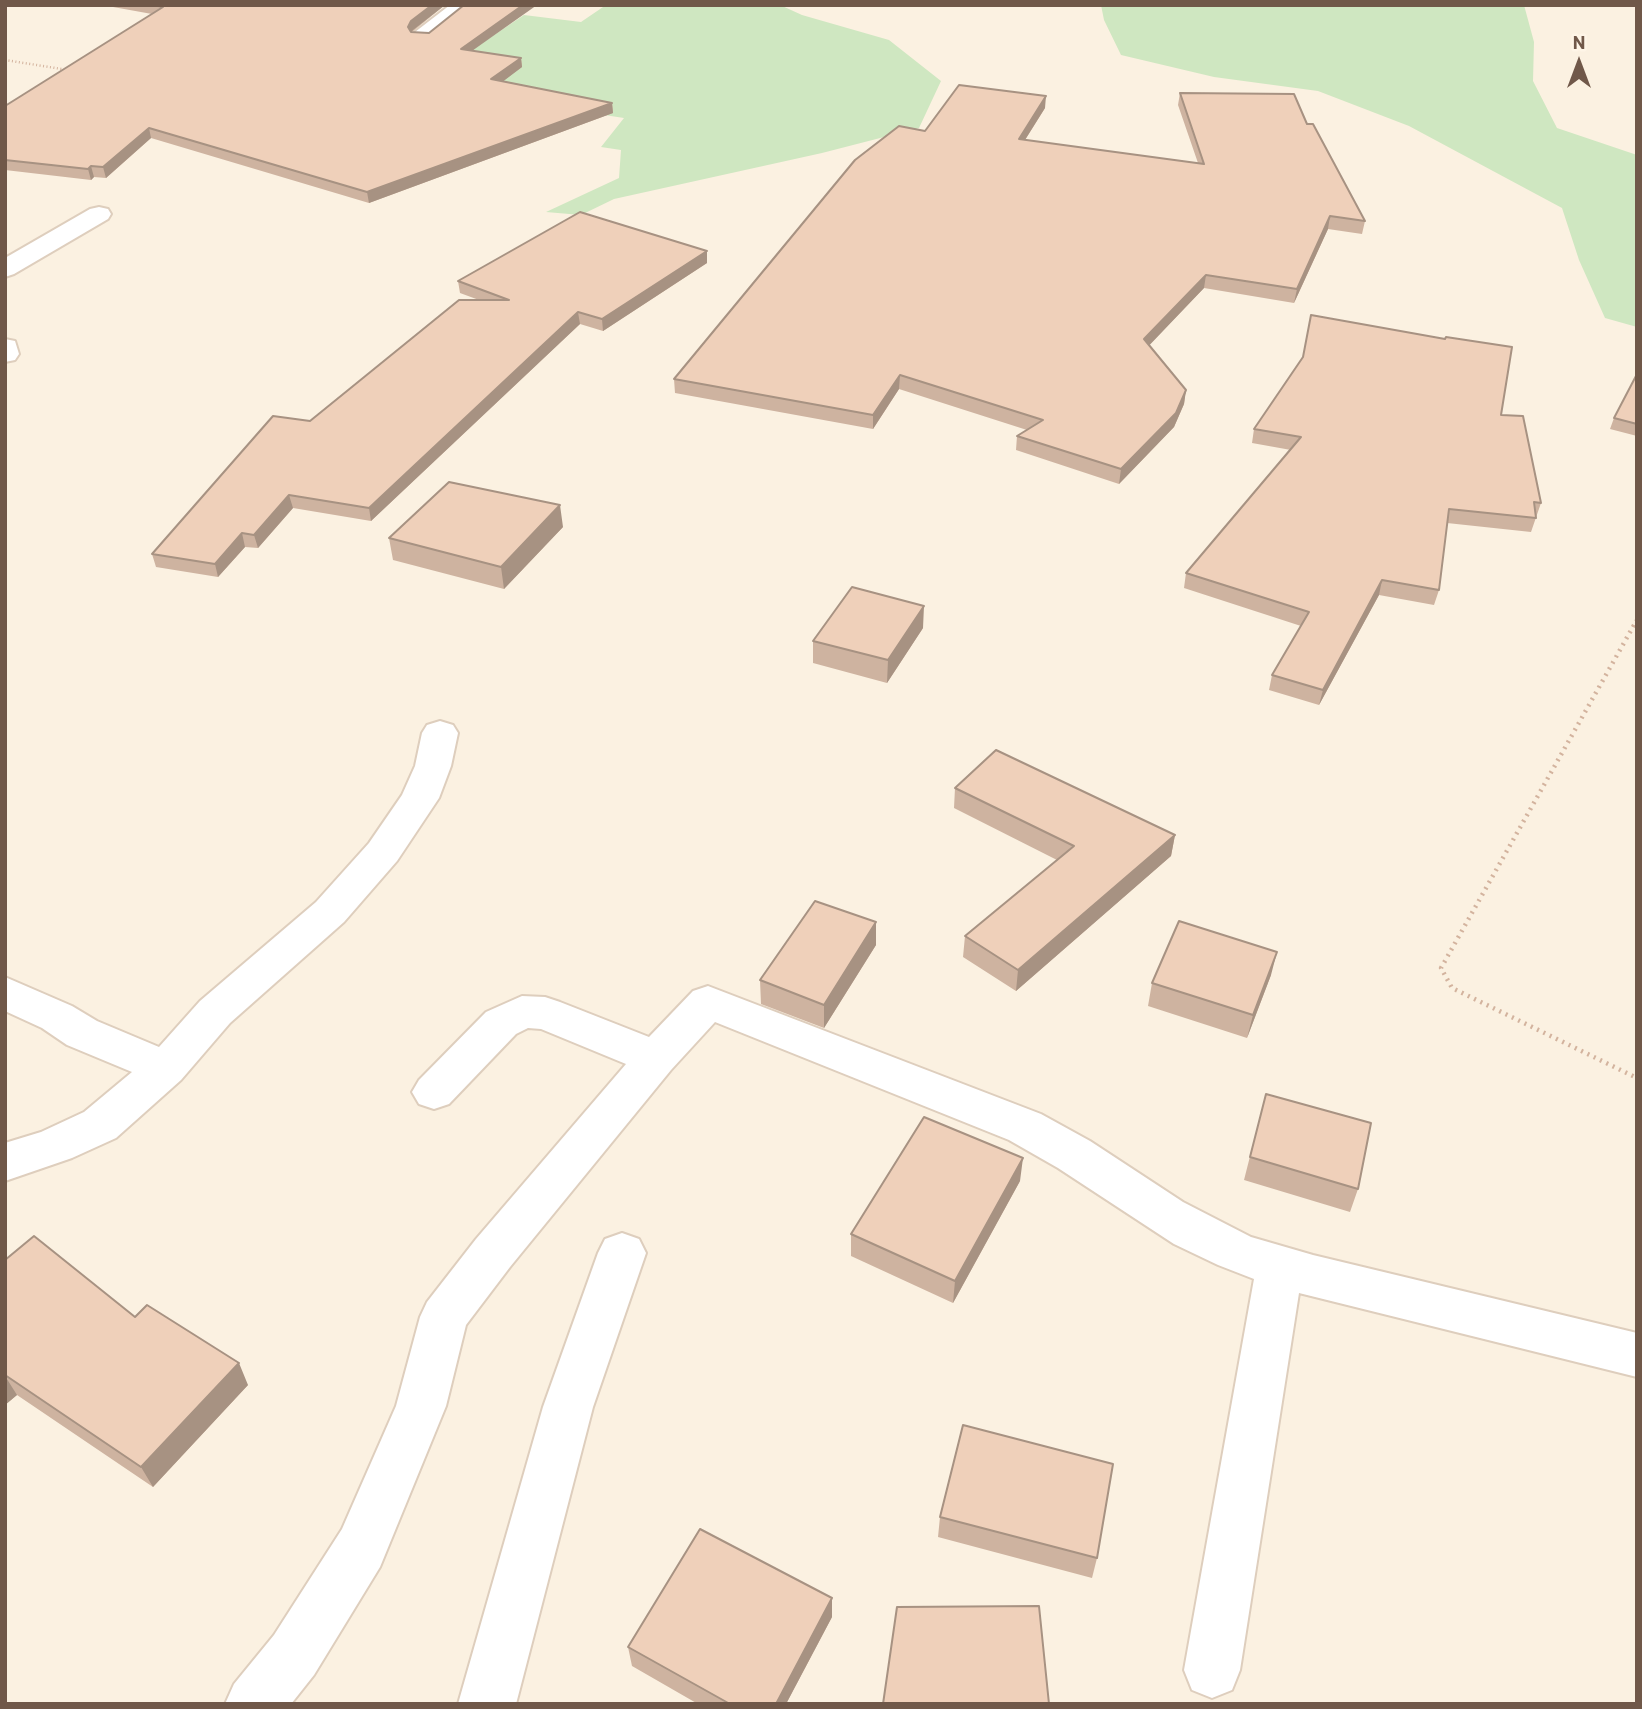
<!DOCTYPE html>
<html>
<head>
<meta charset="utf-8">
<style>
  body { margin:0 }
  #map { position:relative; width:1642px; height:1709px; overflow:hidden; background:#fbf1e1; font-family:Barlow,sans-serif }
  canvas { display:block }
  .frame { position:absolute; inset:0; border:7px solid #705849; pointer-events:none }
  .north { position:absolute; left:1544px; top:28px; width:70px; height:70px; -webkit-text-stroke:5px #fef5e7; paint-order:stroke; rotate:0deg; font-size:19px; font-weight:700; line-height:28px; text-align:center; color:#705849 }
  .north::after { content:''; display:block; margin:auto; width:24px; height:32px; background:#705849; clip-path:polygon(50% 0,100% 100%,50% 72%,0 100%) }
</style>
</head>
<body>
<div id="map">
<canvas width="1642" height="1709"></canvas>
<div class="frame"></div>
<div class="north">N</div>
</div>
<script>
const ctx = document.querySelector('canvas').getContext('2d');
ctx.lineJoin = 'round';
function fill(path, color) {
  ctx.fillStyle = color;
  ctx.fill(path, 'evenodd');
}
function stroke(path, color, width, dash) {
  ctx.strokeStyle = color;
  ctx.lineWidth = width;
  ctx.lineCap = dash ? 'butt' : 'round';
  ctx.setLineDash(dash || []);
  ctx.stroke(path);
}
fill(new Path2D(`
  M606,5H780L802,15L889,40L941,81L919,128L822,153L614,199L581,215L546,212L619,178L621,150L601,147L624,118L539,105L458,59L524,15L581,22Z
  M1101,5H1524L1534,42L1533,81L1557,128L1637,155V327L1605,318L1579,260L1562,208L1409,126L1318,91L1214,77L1121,55L1104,20Z`), '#cfe7c1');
const minor = new Path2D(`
  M450,5H473L429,40H415L412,36L415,32Z
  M99,207L108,209L111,214L108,219L14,274L5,277V258L90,209Z
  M5,339L15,341L19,354L15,360L5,362Z
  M440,721L453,725L458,733L451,766L439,798L397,861L344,922L230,1023L181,1080L116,1138L72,1158L5,1181V1143L41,1132L84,1112L132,1072L67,1045L42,1028L5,1011V977L72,1006L97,1021L159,1047L200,1001L316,902L369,843L402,795L415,766L422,733L427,725Z
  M708,986L1041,1114L1090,1141L1183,1202L1251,1237L1313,1255L1637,1333V1377L1299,1293L1240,1670L1232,1690L1212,1698L1192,1690L1184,1670L1254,1279L1218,1265L1174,1244L1058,1168L1009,1140L715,1022L671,1070L510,1267L466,1325L446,1406L380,1567L314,1675L291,1704H225L234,1684L274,1635L342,1529L396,1406L420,1317L427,1302L476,1239L626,1064L541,1029L528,1028L516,1034L449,1104L434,1109L419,1104L412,1092L419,1080L486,1012L522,996L545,997L560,1002L649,1037L693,991Z
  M622,1233L639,1239L646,1253L593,1407L516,1704H458L543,1407L598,1253L605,1239Z`);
stroke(minor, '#decebd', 4);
stroke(new Path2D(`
  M5,60L68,70`), '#d3b39e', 2.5, [1, 2.5]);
stroke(new Path2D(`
  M1633,627L1637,619`), '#d3b39e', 3.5, [2, 4.5]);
stroke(new Path2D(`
  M1634,625L1441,968L1452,988L1637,1078`), '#d3b39e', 4.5, [2, 5]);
fill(minor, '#fff');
fill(new Path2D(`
  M112,5H445L412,32L473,51L521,58L522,67L503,81L612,103L613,113L369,203L151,138L106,178L94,177L91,180L5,170V106L152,14L113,7Z
  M1180,93L1307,124L1365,221L1362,234L1328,229L1294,303L1204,288L1149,345L1186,390L1184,404L1174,427L1119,484L1016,450L1017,436L1027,430L899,389L873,429L675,393L674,379L925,131L1045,108L1025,140L1198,163L1178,105Z
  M707,251V263L603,331L580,324L371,521L293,508L258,548L245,547L218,577L156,567L152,554L310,421L479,300L460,293L458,281Z
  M1637,374V436L1610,429L1614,418Z
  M1501,415L1541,503L1531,532L1447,523L1439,590L1434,605L1379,595L1319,705L1269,690L1272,675L1301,626L1184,588L1186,573L1291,450L1252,443L1254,429Z
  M563,527L504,589L393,560L389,538Z
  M923,628L887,683L813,663V641Z
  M955,788L1175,835L1171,856L1016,991L963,957L965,936L1057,860L954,808Z
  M876,922V945L824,1028L761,1004L760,980Z
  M1271,975L1247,1038L1148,1006L1152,983Z
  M1260,1117L1358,1189L1350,1212L1244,1180Z
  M1020,1181L953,1303L851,1256V1234Z
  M5,1260L135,1317L248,1385L153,1487L17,1395L5,1405Z
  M940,1517L1097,1558L1092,1578L938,1537Z
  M832,1617L786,1704H698L632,1666L628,1647Z`), '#ceb3a0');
fill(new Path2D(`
  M432,5H445L413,30L409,36L408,27L411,21Z
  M523,5H537L462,58L461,49Z
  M521,58L522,67L493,89L491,79Z
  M1046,96L1045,108L1018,151L1019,139Z
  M612,103L613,113L369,203L367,192Z
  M149,128L151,138L106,178L103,167Z
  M91,166L94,177L91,180L88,169Z
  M1330,216L1328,229L1294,303L1297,289Z
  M707,251V263L603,331L602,319Z
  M1206,275L1204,288L1142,353L1144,339Z
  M578,312L580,324L371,521L369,508Z
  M900,375L899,389L873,429V415Z
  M1186,390L1184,404L1174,427L1119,484L1121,469Z
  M289,495L293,508L258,548L254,535Z
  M560,505L563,527L504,589L501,567Z
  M242,533L245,547L218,577L215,564Z
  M1382,580L1379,595L1319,705L1323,690Z
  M924,606L923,628L887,683L888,660Z
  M1175,835L1171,856L1016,991L1018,970Z
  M876,922V945L824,1028V1005Z
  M1277,952L1271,975L1247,1038L1253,1015Z
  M1023,1158L1020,1181L953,1303L955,1281Z
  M239,1363L248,1385L153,1487L141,1467Z
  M5,1376L17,1395L5,1405Z
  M832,1598V1617L786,1704H776Z`), '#a79282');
const building = new Path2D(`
  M154,5H432L411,21L408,27L411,32L429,33L464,5H523L461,49L521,58L491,79L612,103L367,192L149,128L103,167L91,166L88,169L5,160V106L163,7Z
  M959,85L1046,96L1019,139L1204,164L1180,93L1294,94L1307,124H1313L1365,221L1330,216L1297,289L1206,275L1144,339L1186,390L1176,413L1121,469L1017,436L1043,420L900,375L873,415L674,379L855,160L899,126L925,131Z
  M580,212L707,251L602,319L578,312L369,508L289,495L254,535L242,533L215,564L152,554L273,416L310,421L459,300H509L458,281Z
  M1311,315L1445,339L1446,337L1512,347L1501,415L1523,416L1541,503L1534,502L1536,518L1449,509L1439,590L1382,580L1323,690L1272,675L1309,612L1186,573L1301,437L1254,429L1303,357Z
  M1637,374V424L1614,418Z
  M449,482L560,505L501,567L389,538Z
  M852,587L924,606L888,660L813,641Z
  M996,750L1175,835L1018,970L965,936L1074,846L955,788Z
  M815,901L876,922L824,1005L760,980Z
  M1179,921L1277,952L1253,1015L1152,983Z
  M1266,1094L1371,1123L1358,1189L1250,1157Z
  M924,1117L1023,1158L955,1281L851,1234Z
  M34,1236L135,1317L147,1305L239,1363L141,1467L5,1375V1260Z
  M963,1425L1113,1464L1097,1558L940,1517Z
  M700,1529L832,1598L776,1704H730L628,1647Z
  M1039,1606L1049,1704H883L897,1607Z`);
fill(building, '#efd0ba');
stroke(building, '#a79282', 2);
</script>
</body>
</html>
